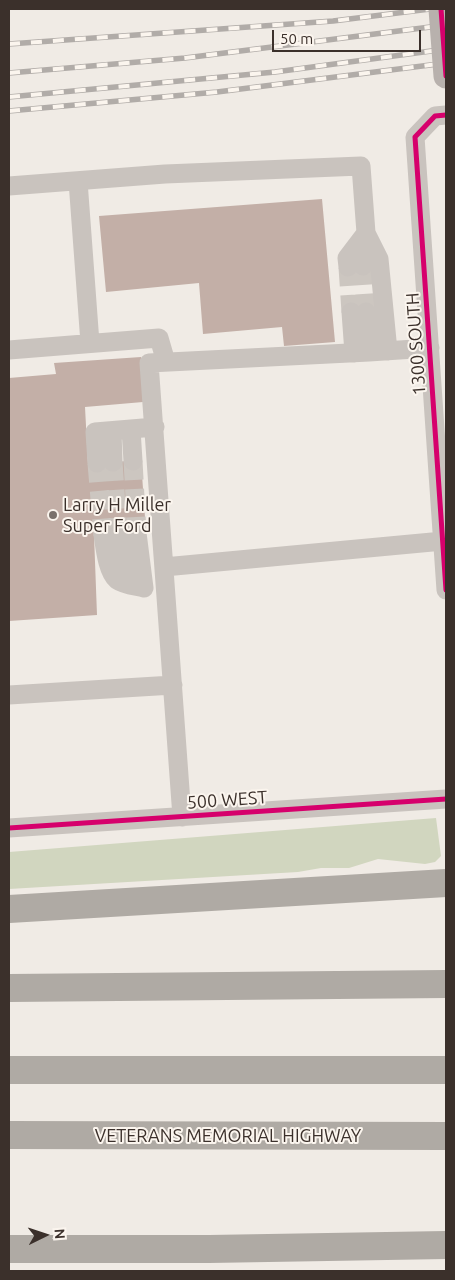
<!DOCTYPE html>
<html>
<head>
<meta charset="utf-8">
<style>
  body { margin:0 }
  #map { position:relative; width:455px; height:1280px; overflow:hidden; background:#f0ebe5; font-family:Ubuntu,sans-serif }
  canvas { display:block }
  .frame { position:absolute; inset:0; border:10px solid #3b302b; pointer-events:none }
  .north { position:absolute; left:20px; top:1210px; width:50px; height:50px; -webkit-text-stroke:4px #fbf5ee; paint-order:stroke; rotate:86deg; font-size:14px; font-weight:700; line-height:20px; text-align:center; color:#3b302b }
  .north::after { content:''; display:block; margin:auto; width:18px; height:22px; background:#3b302b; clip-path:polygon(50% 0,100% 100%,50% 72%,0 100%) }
  .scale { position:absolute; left:272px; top:30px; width:149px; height:22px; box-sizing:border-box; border:2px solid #3b302b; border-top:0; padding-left:6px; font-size:15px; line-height:18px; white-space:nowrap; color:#3b302b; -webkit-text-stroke:4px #fbf5ee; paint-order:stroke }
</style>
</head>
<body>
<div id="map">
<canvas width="455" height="1280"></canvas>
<div class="frame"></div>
<div class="north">N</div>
<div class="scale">50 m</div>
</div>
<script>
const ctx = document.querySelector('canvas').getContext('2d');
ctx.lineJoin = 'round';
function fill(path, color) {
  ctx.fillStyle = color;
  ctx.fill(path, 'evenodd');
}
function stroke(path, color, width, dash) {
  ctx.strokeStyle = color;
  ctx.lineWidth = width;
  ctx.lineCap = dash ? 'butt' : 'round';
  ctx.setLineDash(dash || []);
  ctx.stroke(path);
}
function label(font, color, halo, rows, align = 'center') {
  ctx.font = font + ' Ubuntu,sans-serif';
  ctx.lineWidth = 4;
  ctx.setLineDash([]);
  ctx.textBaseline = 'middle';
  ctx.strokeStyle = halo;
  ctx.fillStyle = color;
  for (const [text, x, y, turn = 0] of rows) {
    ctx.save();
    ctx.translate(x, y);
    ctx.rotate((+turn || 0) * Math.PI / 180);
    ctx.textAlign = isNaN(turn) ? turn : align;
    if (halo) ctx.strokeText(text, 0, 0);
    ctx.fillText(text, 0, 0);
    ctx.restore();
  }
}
fill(new Path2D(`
  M436,818L441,856L435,862L425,864L378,859L349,868H321L298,872L9,889V852Z`), '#d1d6bf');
fill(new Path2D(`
  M322,199L335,342L284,346L282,327L203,334L199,283L106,292L99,216Z
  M141,357L143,402L85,407L88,464L141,460L146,532L94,535L97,615L9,621V378L56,374L54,363Z`), '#c3afa7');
stroke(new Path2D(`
  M363,266L366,312
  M348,267L351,312
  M133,461L137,533
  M113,462L118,534
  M97,463L103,535`), '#ccc6c0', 19, [19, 9]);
stroke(new Path2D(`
  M446,115L435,116L415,137L446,590
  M78,181L90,343
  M9,186L165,174L361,166L366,233L379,259L388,351
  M363,266L362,250L366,235
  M348,267L347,258L366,233
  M351,312L354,353
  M366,312L369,352
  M9,350L159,338L166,362
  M131,429L133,461
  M112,431L113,462
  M97,463L95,432L155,427
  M118,534L122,560L126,572L140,583
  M103,535C105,547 107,571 117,580C124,585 136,586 144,588L137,533
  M164,567L443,541
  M9,695L173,685
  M182,817L149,363L369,352L430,348
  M9,828L446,799`), '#c9c3be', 19);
stroke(new Path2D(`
  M9,909L446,883
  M9,988L446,984
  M9,1070H446
  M9,1135L446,1136
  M9,1249H209L446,1245`), '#afaaa4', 28);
const rail = new Path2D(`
  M9,44L333,21L430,9
  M9,73L185,58L446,25
  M9,97L275,72L446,49
  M9,111L217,92L446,63`);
stroke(rail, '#b1aca8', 5.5);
stroke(rail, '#fbf5ee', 4, [11]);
stroke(new Path2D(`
  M441,9L446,76`), '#b8b1ad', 25);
stroke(new Path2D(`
  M441,9L446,76
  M446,115L435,116L415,137L446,590
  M9,828L446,799`), '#d6006c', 5);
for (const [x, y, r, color] of [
  [53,515,5,"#7a716c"]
]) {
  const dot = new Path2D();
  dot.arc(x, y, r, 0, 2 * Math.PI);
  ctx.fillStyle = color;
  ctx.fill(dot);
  stroke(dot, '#fbf5ee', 2);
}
label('18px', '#3b302b', '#fbf5ee', [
  ["1300 SOUTH",416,344,-94],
  ["500 WEST",227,800,-4],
  ["VETERANS MEMORIAL HIGHWAY",228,1136]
]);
label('18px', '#3b302b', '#fbf5ee', [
  ["Larry H Miller",63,505],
  ["Super Ford",63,526]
], 'left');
</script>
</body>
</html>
